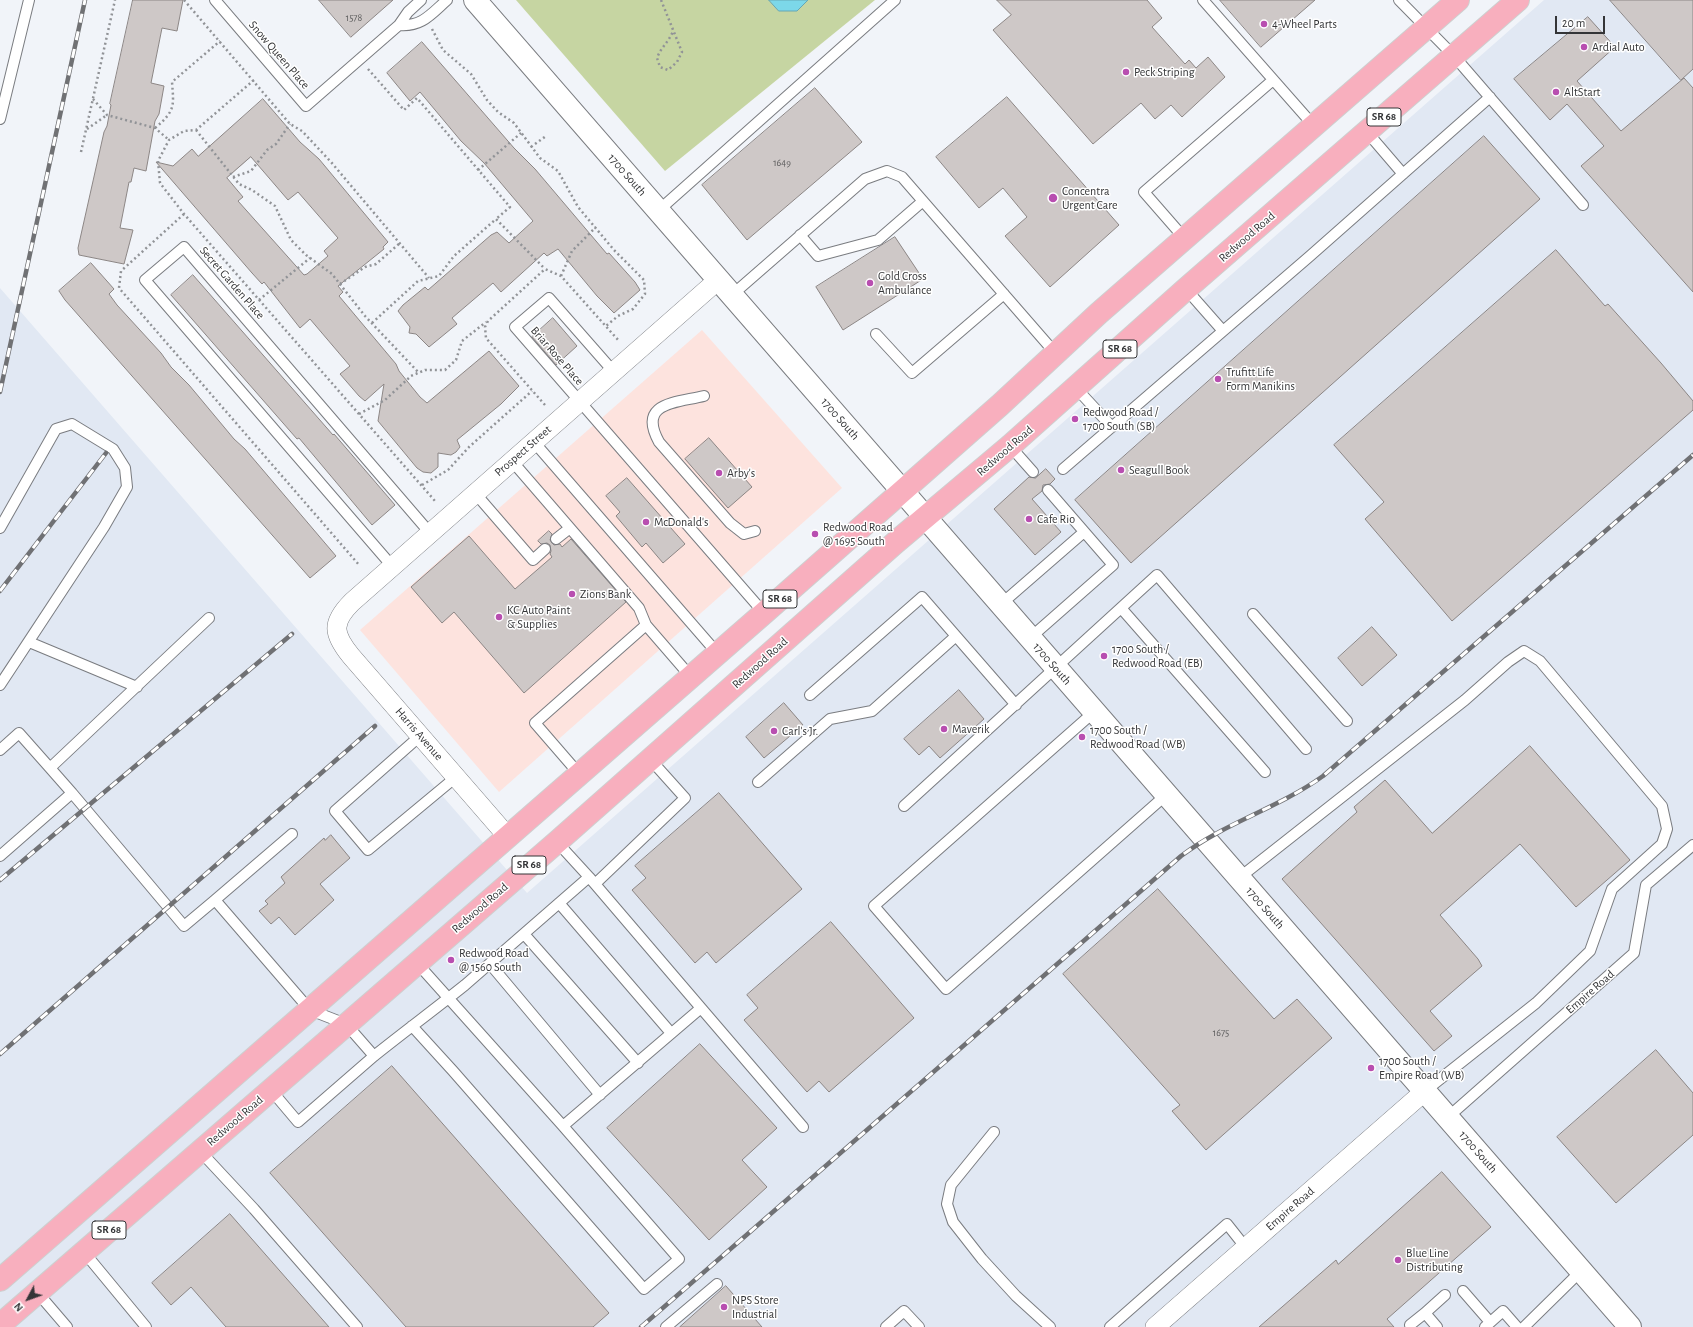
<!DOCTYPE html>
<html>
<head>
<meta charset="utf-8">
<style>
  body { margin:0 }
  #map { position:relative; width:1693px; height:1327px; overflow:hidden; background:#f1f4f9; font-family:"Alegreya Sans",sans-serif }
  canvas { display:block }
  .north { position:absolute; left:8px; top:1279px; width:40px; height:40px; -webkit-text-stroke:3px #fff; paint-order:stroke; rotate:229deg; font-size:11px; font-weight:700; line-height:16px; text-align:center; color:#343537 }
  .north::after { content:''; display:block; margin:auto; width:14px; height:18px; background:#343537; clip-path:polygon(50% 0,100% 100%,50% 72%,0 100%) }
  .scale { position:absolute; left:1555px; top:16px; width:50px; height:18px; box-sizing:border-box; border:2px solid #343537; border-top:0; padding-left:5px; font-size:12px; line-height:14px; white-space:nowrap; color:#343537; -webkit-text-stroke:3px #fff; paint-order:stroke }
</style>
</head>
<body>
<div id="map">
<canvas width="1693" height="1327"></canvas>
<div class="north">N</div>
<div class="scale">20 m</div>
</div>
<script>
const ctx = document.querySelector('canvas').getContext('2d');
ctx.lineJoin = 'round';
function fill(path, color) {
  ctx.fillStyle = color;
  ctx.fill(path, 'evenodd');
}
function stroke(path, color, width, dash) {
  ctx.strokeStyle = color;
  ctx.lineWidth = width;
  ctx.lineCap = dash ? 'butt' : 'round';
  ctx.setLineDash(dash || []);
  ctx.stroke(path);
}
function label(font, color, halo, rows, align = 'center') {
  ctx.font = font + ' "Alegreya Sans",sans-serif';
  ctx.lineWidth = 3;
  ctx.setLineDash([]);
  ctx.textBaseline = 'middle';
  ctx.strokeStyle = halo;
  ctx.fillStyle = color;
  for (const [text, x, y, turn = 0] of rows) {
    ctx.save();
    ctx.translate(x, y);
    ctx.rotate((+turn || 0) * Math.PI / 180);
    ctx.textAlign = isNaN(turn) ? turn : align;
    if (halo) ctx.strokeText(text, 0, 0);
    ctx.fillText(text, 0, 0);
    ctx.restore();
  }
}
fill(new Path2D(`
  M702,330L842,488L499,792L360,630Z`), '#fde3de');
fill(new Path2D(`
  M1544,0H1693V1327H0V288L527,893Z`), '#e1e8f3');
fill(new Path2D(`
  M516,0H875L665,171Z`), '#c6d5a2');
const water = new Path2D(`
  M769,0H808L797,11H779Z`);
fill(water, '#7cd8e9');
stroke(water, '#66a7b4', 1);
const building = new Path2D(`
  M133,0H183L177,31L162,28L151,83L164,86L159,114L155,121L146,171L134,168L131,182H129L120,228L133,230L124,264L79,255L78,248L104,132L107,126L111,105L110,104Z
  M319,0H393L351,37Z
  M997,0H1147L1162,18L1152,27L1185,64L1189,60L1196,68L1208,57L1225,77L1182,117L1171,105L1155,119L1141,103L1093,144L993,30L1011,15Z
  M1220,0H1315L1261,47Z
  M1610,0H1693V69L1681,80Z
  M1588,17L1615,47L1577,81L1621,131L1684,78L1693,88V292L1581,166L1604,146L1567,104L1550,120L1514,79Z
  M422,42L514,148L535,169L607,254L609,253L635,282L640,290L614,313L597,296L558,249L547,256L544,253L501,292L493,283L452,318L457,324L429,347L416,334L409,333L410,327L398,311L403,305L425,287L428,290L491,235L497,232L509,243L533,221L484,163L461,141L420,92L410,101L387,73Z
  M815,88L862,142L747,240L702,185Z
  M1007,97L1119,225L1050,287L1005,236L1027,217L1003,188L979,208L936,157Z
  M263,99L300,142L319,159L388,242L383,247L384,249L338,286L343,292L339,296L396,364L399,371L420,397L427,403L489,351L519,386L501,404L457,440L460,447L456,452L451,455L438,453V467L431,473L423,472L417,468L378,421L384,384L365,401L359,396L340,374L350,366L310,319L300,328L264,282L262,284L252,273L156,162L173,166L192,149L198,156ZM251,157L288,200L298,192L338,238L324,251L328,256L307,274L304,275L238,201L243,197L227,178Z
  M1484,136L1540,199L1131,563L1075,500Z
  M895,237L923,279L843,330L816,287Z
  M1556,250L1605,306L1608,304L1661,363L1693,401V410L1452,621L1365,519L1384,502L1334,445Z
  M91,263L114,289L109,294L117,305L161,353L171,367L189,385L234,439L245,449L336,556L310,578L65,300L59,291Z
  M193,275L333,435L334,434L395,505L372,525L299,438L297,439L171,295Z
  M553,318L577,346L556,365L532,337Z
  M709,438L752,487L728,508L685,459Z
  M1046,469L1055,479L1050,484L1043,485L1042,491L1032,499L1061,532L1035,555L994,509L1029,477L1035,478Z
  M627,478L685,544L663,563L646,543L642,547L616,516L620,512L606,496Z
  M549,531L552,534L550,540L554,545L560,544L562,547L571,539L626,602L524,693L454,612L442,623L411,587L469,536L515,589L552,557L550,554L551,551L550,545L547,543L541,544L538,541Z
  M1372,627L1397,655L1362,686L1338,658Z
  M959,690L984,719L940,758L929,746L919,755L904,739Z
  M784,703L803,725L764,758L746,737Z
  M1530,746L1630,860L1576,907L1520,844L1440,915L1478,959L1482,966L1430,1011L1452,1036L1434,1051L1282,879L1357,812L1354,807L1385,780L1432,833Z
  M719,793L802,889L716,963L707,952L695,963L632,890L646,878L635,866Z
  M331,835L350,858L320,884L334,900L295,935L279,917L271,924L259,911L268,904L265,901L285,883L281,877L324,838L325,840Z
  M1158,889L1274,1019L1297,999L1332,1038L1206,1150L1172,1111L1180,1105L1063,974Z
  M831,922L914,1018L829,1092L819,1081L807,1092L744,1020L758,1008L747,995Z
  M700,1044L777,1128L742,1160L767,1187L709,1240L607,1128Z
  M1656,1050L1693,1093V1135L1616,1203L1557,1137Z
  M392,1066L609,1313L593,1327H406L270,1173Z
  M1442,1172L1491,1227L1387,1319L1394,1327H1259L1336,1260L1338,1264Z
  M230,1214L329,1327H226L191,1287L171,1305L152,1283Z
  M726,1286L762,1327H680Z`);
fill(building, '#cec8c7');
stroke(building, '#8c8685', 1);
const lane = new Path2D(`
  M215,0L306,106L399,25L408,12L421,0
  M1203,0L1314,126
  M1399,0L1454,56L1583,205
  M399,25C422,27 431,14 447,0
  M0,119L29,0
  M1367,132L1403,174
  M658,211L895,0
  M800,235L818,256L878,240L923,201
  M1185,239L1144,192L1273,80
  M1186,289L1223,331
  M732,295L865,179L887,171L902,177L1056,354
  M876,334L912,373L1004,294
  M613,371L549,298L515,327L764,613
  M1076,388L1112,427
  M704,396C676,403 637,402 659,442L730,523L744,534L755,531
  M534,442L718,654
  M1010,446L1033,472
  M512,461L639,608L646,625
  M1063,469L1310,256L1490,97
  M475,493L533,560L545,549
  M0,528L56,429L72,424L113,449L125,468L127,487L104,527L0,685
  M556,539L570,528
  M392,566L145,280L184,247L430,533
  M1000,605L1084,532
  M1121,608L1265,772
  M1253,614L1347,721
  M1030,638L1113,565L1048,490
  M29,642L137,687
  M810,695L922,597L1016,705
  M1094,712L874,906L946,989L1166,795
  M420,736L335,811L368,850L456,777
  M0,750L19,733L50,768
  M580,775L535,723L646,625L691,677
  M758,782L830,719L872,711L956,636
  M72,793L50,768L209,618
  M904,806L1157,575L1306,749
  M292,834L215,900L310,1010L346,1024L374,1056C404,1032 435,1009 465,985L589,877L701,1008L563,1126L679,1259L644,1289L453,1071L412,1026
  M557,842L589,877
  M0,856L72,793L184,926L215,900
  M1239,878L1465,700L1508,662L1524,651L1540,661L1662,806L1667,829L1662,844L1612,889L1590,951L1536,1003L1425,1091
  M595,884L685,798L650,759
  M559,903L671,1033
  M524,934L638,1063
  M417,963L563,1126
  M490,964L600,1095
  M701,1008L803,1127
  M271,1090L298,1122L374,1056
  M1447,1118L1634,953L1646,885L1693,845
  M994,1132L951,1185L947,1204L953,1222L982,1259L1016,1296L1050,1327
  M200,1151L254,1209L357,1327
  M84,1252L146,1327
  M1463,1291L1490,1322
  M37,1292L67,1327
  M1410,1325L1425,1313
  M666,1327L717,1284
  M886,1327L904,1311L919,1327
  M1110,1327L1227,1224L1246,1248
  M1437,1327L1425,1313L1445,1295
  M1485,1327L1503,1311L1517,1327
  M1524,1327L1581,1271`);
const street = new Path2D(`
  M508,837L351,656C333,634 331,623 352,602L718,280
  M1155,1327L1425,1091`);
const secondary = new Path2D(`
  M475,0L1630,1327`);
const primary = new Path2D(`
  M0,1280L764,613L1000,405L1099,313L1458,0
  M0,1325L557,842L896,542L1010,446L1186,289L1518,0`);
stroke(lane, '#7a7c80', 12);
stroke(street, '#7a7c80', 20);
stroke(secondary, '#7a7c80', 24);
stroke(primary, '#cecfcf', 24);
stroke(new Path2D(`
  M184,0L290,124L302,131L331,162L429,278
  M661,0L682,52L677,62L668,70L660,67L657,58C661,47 669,42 673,31
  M432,29L443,50L471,74L487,100L498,112L514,123L540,158L558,171L578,207L614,250L644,280L645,294L633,309L618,316L606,326
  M368,69L404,110L417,98L510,207L496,219
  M254,80L196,130L184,131L169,140L158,161L160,183L184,214L435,501
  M93,99L107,115L155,128L169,140
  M155,128C175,111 174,107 172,82L220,41
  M87,129L107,115
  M196,130L239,184L252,190L275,206L291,240L306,255L332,274L365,316L419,373
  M531,147L546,136
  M81,152L115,0
  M478,170L521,133
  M233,177L251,171L267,150L276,144L290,124
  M184,214L121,271L119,288L360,566
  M561,276L572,251L596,227
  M340,284L365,267L376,264L400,243
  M259,300L310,258
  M372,323L418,281L439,276L454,256L496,219L545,269
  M545,405L486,338L485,327L488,321L545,269L561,276L619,341
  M359,414L385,400L411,376L425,370H445L456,360L462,341L486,322
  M422,485L448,470L469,447L532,391`), '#919397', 2.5, [2, 3]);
stroke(lane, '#fff', 10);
stroke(street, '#fff', 19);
stroke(secondary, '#fff', 22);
stroke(primary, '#f8afbe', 22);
const rail = new Path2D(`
  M0,392L85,0
  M0,591L106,453
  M0,880L292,634
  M0,1054L375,726
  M641,1327L1181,856C1226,822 1277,809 1323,776L1693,455`);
stroke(rail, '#707174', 4.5);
stroke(rail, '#fff', 3, [9]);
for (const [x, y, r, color] of [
  [1264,24,4,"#b84eb0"],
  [1584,47,4,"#b84eb0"],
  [1126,72,4,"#b84eb0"],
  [1556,92,4,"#b84eb0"],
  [1053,198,5,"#b84eb0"],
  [870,283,4,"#b84eb0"],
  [1218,379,4,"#b84eb0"],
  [1075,419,4,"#b84eb0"],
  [1121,470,4,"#b84eb0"],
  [719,473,4,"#b84eb0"],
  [1029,519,4,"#b84eb0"],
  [646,522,4,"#b84eb0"],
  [815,534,4,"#b84eb0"],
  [572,594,4,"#b84eb0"],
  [499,617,4,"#b84eb0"],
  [1104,656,4,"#b84eb0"],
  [944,729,4,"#b84eb0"],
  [774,731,4,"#b84eb0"],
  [1082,737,4,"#b84eb0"],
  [451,960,4,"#b84eb0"],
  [1371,1068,4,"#b84eb0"],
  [1398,1260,4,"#b84eb0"],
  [724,1307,4,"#b84eb0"]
]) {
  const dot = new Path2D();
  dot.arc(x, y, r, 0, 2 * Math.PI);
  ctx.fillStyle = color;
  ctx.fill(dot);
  stroke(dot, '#fff', 1.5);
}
label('10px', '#5a5a5b', null, [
  ["1578",354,18],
  ["1649",782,163],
  ["1675",1221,1033]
]);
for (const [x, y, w] of [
  [1384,117,34],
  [1120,349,34],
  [780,599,34],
  [529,865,34],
  [109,1230,34]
]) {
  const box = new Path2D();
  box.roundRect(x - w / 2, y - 9, w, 18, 3);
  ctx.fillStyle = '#fff';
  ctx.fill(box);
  stroke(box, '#343537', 1);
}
label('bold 11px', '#343537', null, [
  ["SR 68",1384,117],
  ["SR 68",1120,349],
  ["SR 68",780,599],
  ["SR 68",529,865],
  ["SR 68",109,1230]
]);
label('12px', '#343537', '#fff', [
  ["4-Wheel Parts",1272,24],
  ["Ardial Auto",1592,47],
  ["Peck Striping",1134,72],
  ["AltStart",1564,92],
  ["Concentra",1062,191],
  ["Urgent Care",1062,205],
  ["Gold Cross",878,276],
  ["Ambulance",878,290],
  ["Trufitt Life",1226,372],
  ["Form Manikins",1226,386],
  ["Redwood Road /",1083,412],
  ["1700 South (SB)",1083,426],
  ["Seagull Book",1129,470],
  ["Arby's",727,473],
  ["Cafe Rio",1037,519],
  ["McDonald's",654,522],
  ["Redwood Road",823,527],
  ["@ 1695 South",823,541],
  ["Zions Bank",580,594],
  ["KC Auto Paint",507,610],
  ["& Supplies",507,624],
  ["1700 South /",1112,649],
  ["Redwood Road (EB)",1112,663],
  ["Maverik",952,729],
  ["1700 South /",1090,730],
  ["Redwood Road (WB)",1090,744],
  ["Carl's Jr.",782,731],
  ["Redwood Road",459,953],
  ["@ 1560 South",459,967],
  ["1700 South /",1379,1061],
  ["Empire Road (WB)",1379,1075],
  ["Blue Line",1406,1253],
  ["Distributing",1406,1267],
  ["NPS Store",732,1300],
  ["Industrial",732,1314]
], 'left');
label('12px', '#343537', '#fff', [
  ["Snow Queen Place",279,55,49],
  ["1700 South",627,175,49],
  ["Redwood Road",1247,237,-41],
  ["Secret Garden Place",232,283,49],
  ["Briar Rose Place",557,356,49],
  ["1700 South",840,419,49],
  ["Prospect Street",523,451,-41],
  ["Redwood Road",1005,451,-41],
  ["Redwood Road",760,663,-42],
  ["1700 South",1052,664,49],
  ["Harris Avenue",419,734,49],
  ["Redwood Road",480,908,-41],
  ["1700 South",1265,908,49],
  ["Empire Road",1590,992,-41],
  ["Redwood Road",235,1121,-41],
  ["1700 South",1478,1152,49],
  ["Empire Road",1290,1209,-41]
]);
</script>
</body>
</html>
